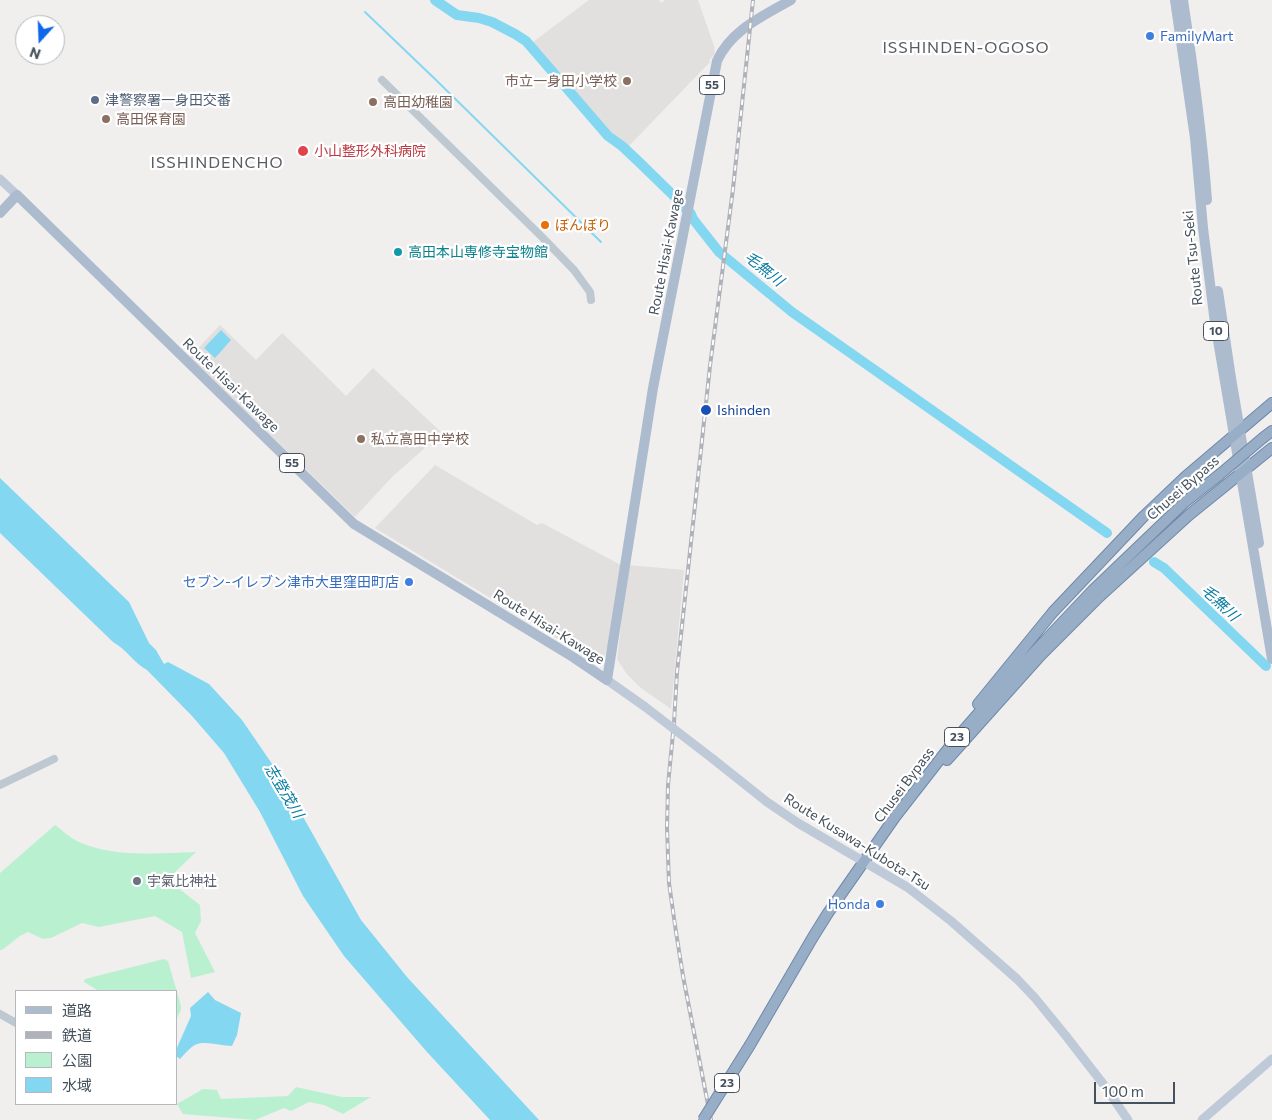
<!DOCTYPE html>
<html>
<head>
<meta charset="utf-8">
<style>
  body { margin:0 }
  #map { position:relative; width:1272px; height:1120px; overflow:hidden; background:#f1eeee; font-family:Commissioner,"Noto Sans JP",sans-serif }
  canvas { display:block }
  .legend { position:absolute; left:15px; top:990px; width:162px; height:115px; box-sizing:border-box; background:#fff; border:1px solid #b5b9be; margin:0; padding:6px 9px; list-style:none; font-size:15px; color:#45515c }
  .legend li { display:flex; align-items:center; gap:10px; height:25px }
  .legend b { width:25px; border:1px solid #b5b9be }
  .north { position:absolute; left:15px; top:15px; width:50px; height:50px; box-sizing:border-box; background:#fff; border:1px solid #b5b9be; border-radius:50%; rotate:200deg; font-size:14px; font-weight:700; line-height:20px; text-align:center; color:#45515c }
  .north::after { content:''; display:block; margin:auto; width:18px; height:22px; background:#0f68e9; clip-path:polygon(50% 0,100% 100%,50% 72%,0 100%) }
  .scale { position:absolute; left:1094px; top:1082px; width:81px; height:22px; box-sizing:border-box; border:2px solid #45515c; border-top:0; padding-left:6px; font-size:15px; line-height:18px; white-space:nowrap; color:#45515c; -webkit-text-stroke:4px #fff; paint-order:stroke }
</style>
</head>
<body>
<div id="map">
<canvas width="1272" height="1120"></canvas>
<ul class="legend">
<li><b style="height:6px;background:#acbcce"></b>道路</li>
<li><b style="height:6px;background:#afb3b9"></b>鉄道</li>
<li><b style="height:14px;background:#b9f1d0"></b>公園</li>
<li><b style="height:14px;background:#84d7f0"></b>水域</li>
</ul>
<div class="north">N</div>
<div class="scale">100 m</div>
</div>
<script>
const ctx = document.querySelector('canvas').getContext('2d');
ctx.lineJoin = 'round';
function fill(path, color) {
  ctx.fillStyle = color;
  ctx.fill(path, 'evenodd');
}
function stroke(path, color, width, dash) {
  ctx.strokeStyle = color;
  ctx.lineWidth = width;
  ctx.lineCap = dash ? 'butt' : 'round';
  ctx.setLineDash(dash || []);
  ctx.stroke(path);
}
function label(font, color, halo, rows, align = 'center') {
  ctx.font = font + ' Commissioner,"Noto Sans JP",sans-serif';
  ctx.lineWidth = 4.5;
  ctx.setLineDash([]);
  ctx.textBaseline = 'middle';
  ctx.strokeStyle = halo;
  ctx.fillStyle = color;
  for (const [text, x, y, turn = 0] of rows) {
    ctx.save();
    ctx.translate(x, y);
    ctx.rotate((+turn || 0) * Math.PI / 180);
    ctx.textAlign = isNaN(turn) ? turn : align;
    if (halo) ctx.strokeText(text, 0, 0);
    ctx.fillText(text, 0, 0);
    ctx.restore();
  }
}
fill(new Path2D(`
  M589,0H659L661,3L665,0H698L714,46L715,54L709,60L710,62L628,147L611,135L531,42H533Z
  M220,325L256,360L282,333L299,349L346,396L373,368L442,433L392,477L355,517L190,357Z
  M435,465L537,525L542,523L621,565L609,644L601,665L375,528Z
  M628,565L684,570L671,709L641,688L626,673L617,659Z`), '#e2dfdf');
fill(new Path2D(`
  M55,825C62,830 69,837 77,841C113,858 157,853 196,852L171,876L173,884L200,905L201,921L195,933L215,972L191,978L182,932L155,916L99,927L82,923L51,938L43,939L28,932L20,936L2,950H0V873Z
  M164,959L168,961L181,1006V1010L176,1020V991H99L84,982L85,979Z
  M296,1087L342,1097H371L343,1114L324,1105L309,1102L291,1111L284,1108L255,1120L183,1114L177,1104L203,1089L217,1090L221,1099L288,1096Z`), '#b9f1d0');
fill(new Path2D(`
  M221,330L231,340L215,358L204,348Z
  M0,478L129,602L149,643L156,650L164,664L168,662L209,684L242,720L279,774L361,920L407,977L539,1120H490L427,1052L344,956L303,896L260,812L224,753L192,716L147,670C134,663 126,649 113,642L0,533Z
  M208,992L215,1000L241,1013L237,1035L232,1046C221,1046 204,1040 195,1045C189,1048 184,1055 180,1059L176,1056V1050L191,1016L190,1008Z`), '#84d7f0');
stroke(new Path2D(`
  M365,12L435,79L601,242`), '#84d7f0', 2);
stroke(new Path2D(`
  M435,0L457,15L479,18L492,22L515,34L526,41L608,136L622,146L638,161L677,199L691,214L693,219L719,252L792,312L1107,533
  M1154,562L1164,568L1266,666`), '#84d7f0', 10);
const trunk = new Path2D(`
  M1264,437L1272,431
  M978,704L1053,612L1144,516L1185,477L1272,403
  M947,760L1041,655L1099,597L1189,515L1272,448
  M750,1045L813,937L828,913L895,817L955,740L1005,683L1093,590L1185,502L1219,475`);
stroke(trunk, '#6e89ab', 12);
stroke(new Path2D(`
  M382,80L542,237L574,270L590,292L591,300
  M0,785L54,759
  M0,1014L16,1023`), '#bdc8d1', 8);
stroke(new Path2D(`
  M0,179L17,195
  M607,680L644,706
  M713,759L767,802L798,823L907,887L951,921L1017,979L1035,998L1066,1036L1104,1085L1128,1120
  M1202,1120L1272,1059`), '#bfcad8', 9);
stroke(new Path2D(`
  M1175,0L1195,138L1203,228L1215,323L1272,659
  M1183,0C1193,66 1202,133 1207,200
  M0,213L17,195L354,524L573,657L607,680L653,388L717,61C731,30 763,16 791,0
  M1218,291L1231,378L1259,543`), '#acbcce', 10);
stroke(trunk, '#98aec7', 10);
const rail = new Path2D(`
  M711,1120L683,976L676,932L669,883L667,828L668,785L674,723L677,672L710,366L733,189L753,0`);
stroke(rail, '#afb3b9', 4);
stroke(rail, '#fff', 2, [5.5]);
const trunkBridge = new Path2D(`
  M1219,475L1264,437
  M703,1120L750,1045`);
stroke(trunkBridge, '#6e89ab', 12, []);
stroke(new Path2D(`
  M644,706L713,759`), '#bfcad8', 9);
stroke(trunkBridge, '#98aec7', 10);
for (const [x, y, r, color] of [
  [1150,36,5,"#3f7fe0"],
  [627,81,5,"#8d6e63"],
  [95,100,5,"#5c6f8a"],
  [373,102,5,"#8d6e63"],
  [106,119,5,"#8d6e63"],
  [303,151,6,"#e0444e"],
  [545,225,5,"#e8710a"],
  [398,252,5,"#0f9aa8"],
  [706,410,6,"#1a4fb4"],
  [361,439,5,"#8d6e63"],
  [409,582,5,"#3f7fe0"],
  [137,881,5,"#6b7280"],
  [880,904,5,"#3f7fe0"]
]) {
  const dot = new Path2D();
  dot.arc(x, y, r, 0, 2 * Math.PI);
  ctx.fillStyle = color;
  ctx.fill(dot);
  stroke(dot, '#fff', 2);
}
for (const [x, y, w] of [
  [712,85,25],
  [1216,331,25],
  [292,463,25],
  [957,737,25],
  [727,1083,25]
]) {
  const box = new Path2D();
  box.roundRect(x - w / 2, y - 9.5, w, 19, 4);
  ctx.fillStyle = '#fff';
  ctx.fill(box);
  stroke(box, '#45515c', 1);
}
label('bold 12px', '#45515c', null, [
  ["55",712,85],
  ["10",1216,331],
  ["55",292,463],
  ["23",957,737],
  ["23",727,1083]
]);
label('14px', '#366cbe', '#fff', [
  ["FamilyMart",1160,36,"left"],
  ["セブン-イレブン津市大里窪田町店",399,582],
  ["Honda",870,904]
], 'right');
label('14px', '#785e54', '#fff', [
  ["市立一身田小学校",617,81,"right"],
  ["高田幼稚園",383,102],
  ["高田保育園",116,119],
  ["私立高田中学校",371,439]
], 'left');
label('14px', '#4e5e75', '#fff', [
  ["津警察署一身田交番",105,100]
], 'left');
label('14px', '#be3a42', '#fff', [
  ["小山整形外科病院",314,151]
], 'left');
label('14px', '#c56008', '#fff', [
  ["ぼんぼり",555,225]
], 'left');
label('14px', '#0d838f', '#fff', [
  ["高田本山専修寺宝物館",408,252]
], 'left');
label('14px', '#45515c', '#fff', [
  ["Route Hisai-Kawage",666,252,-79],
  ["Route Tsu-Seki",1193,258,-96],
  ["Route Hisai-Kawage",231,385,44],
  ["Chusei Bypass",1183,488,-41],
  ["Route Hisai-Kawage",549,627,32],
  ["Chusei Bypass",904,785,-53],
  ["Route Kusawa-Kubota-Tsu",857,842,32]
]);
label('14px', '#164399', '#fff', [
  ["Ishinden",717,410]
], 'left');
label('14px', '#5b616d', '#fff', [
  ["宇氣比神社",147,881]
], 'left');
label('italic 15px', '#067b9f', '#fff', [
  ["毛無川",764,269,39],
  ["毛無川",1220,603,43],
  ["志登茂川",284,791,59]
]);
ctx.letterSpacing = '1px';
label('16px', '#5a5e63', '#fff', [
  ["ISSHINDEN-OGOSO",966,48],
  ["ISSHINDENCHO",217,163]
]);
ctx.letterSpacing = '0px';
</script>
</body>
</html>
